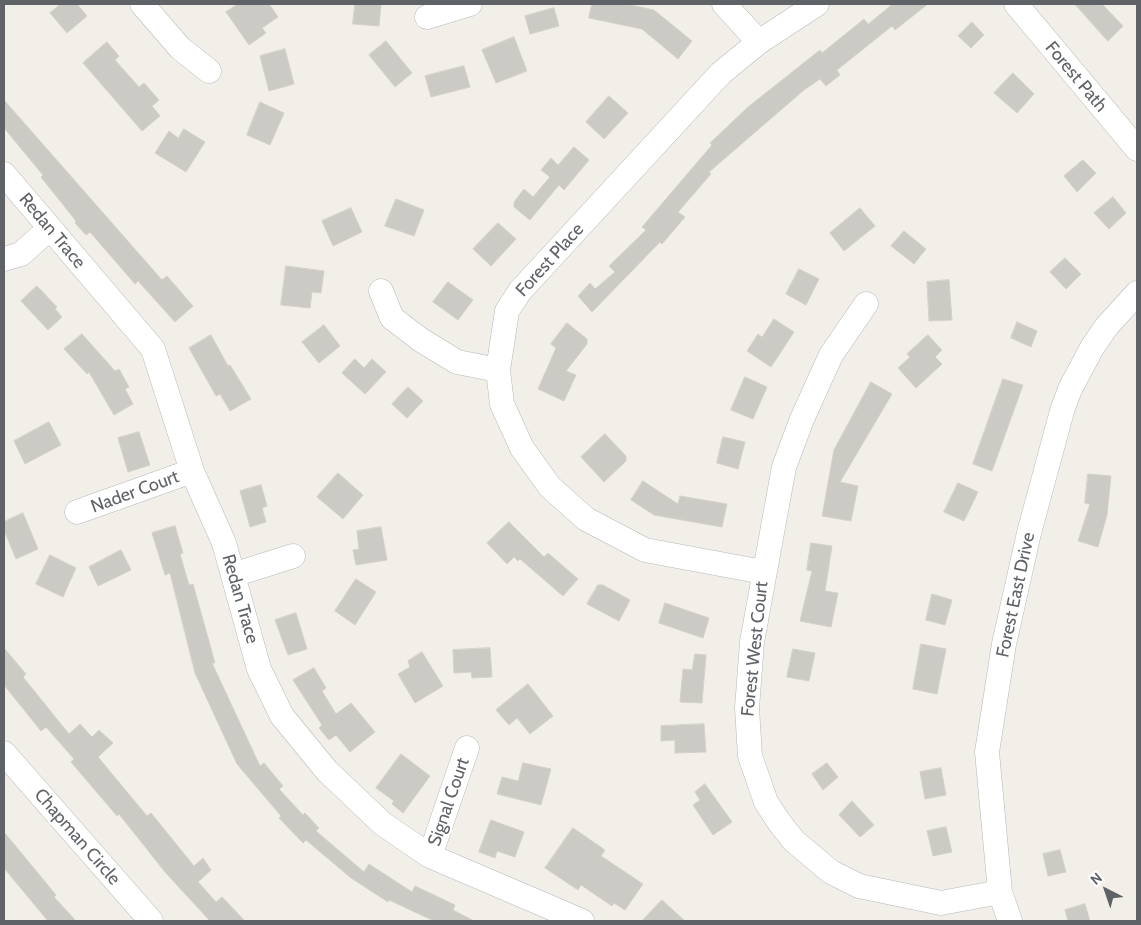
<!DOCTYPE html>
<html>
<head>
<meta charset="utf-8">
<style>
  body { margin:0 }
  #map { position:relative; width:1141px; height:925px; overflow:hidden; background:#f1efe8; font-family:Cabin,sans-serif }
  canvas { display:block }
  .frame { position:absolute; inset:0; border:5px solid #5f6368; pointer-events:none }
  .north { position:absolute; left:1081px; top:865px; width:50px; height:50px; -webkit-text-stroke:4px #fff; paint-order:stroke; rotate:319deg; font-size:14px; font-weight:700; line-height:20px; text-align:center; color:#5f6368 }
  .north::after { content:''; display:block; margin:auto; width:18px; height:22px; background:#5f6368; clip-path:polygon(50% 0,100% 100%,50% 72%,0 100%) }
</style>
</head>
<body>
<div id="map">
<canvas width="1141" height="925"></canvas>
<div class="frame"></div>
<div class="north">N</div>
</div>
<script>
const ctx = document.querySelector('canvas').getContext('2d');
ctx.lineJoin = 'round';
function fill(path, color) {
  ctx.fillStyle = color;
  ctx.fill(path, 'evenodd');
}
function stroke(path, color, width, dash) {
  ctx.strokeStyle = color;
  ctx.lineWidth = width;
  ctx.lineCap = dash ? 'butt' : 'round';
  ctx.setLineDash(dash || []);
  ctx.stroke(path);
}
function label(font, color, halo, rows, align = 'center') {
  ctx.font = font + ' Cabin,sans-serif';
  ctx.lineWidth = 4.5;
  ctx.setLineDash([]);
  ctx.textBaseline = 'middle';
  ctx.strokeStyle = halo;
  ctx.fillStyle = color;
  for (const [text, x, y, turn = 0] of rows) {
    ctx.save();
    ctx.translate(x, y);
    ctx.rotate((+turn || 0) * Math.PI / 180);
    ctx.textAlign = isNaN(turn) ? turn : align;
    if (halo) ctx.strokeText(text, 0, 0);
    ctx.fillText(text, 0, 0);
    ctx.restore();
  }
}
const building = new Path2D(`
  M61,4H77L87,16L67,33L50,13Z
  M238,4H269L278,17L262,28L266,33L249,45L226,12Z
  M355,4H381L379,26L353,24Z
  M592,4H626L654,10L692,41L678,59L642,29L589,18Z
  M893,4H928L895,30L892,26L837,70L840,75L826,86L820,79L804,90L709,172L711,174L678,212L685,217L662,244L660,242L592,312L578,296L590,283L595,289L615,272L609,266L646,230L642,227L712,145L710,143L748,107L820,50L822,53L864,19L868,24Z
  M1075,4H1102L1123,26L1108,41Z
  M554,8L559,26L530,34L525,16Z
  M972,22L984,35L971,48L958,36Z
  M514,37L527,71L496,83L482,50Z
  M386,41L412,73L395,87L369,55Z
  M107,42L119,56L115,60L139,87L144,83L159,100L152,106L160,116L142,131L83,63Z
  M285,49L294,84L269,91L260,56Z
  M464,66L470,87L431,97L425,76Z
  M1013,73L1034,94L1017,113L994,93Z
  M609,96L628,113L604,139L586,122Z
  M4,100L162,280L167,276L193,306L175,322L138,281L135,284L90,232L86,235L75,223L76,221L41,177L43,175L4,128Z
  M260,102L284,113L270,145L247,135Z
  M184,129L205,142L186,172L155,153L169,131L178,138Z
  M574,147L589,160L564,190L559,185L530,220L514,207V202L524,189L533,197L550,177L541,170L551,158L558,165Z
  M1083,160L1096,173L1077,192L1064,176Z
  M1113,197L1126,213L1109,229L1094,213Z
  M396,199L424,210L414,236L385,226Z
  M351,208L362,232L333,246L322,221Z
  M860,208L875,226L844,251L830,233Z
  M498,223L516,239L491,266L473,249Z
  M904,231L926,249L914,264L891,246Z
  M1065,258L1081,274L1066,289L1050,272Z
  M286,266L324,271L321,293L312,292L310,308L281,305Z
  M799,269L819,279L806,305L786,294Z
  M949,280L952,320L929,321L927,282Z
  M448,282L473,300L458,320L433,302Z
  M37,286L57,307L55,309L62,317L48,330L21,301Z
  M774,319L794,332L771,367L747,351L758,334L762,337Z
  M1017,322L1037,331L1031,347L1011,338Z
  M567,323L587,339V344L566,371L576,375L564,401L538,389L556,348L551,344Z
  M324,325L340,346L319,363L302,342Z
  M82,334L115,371L119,369L129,387L125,389L133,404L114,415L89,372L87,374L64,349Z
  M211,335L228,366L230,365L251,399L230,411L220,394L216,396L189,348Z
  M928,335L942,350L935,357L942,364L916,388L898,368L910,357L907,354Z
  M355,359L364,368L372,359L386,372L365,394L342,373Z
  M745,377L767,387L753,419L731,410Z
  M1003,379L1023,385L992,471L973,464Z
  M871,382L892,394L840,482L858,486L851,521L822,516L834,450Z
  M408,387L423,401L407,418L392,404Z
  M49,422L61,445L25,464L14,441Z
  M139,432L150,465L128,472L118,438Z
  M605,434L626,456V461L604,482L581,457Z
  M723,437L745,442L738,469L717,463Z
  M338,473L363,495L343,519L317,497Z
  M1088,474L1111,476L1107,515L1098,547L1078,541L1090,504L1085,503Z
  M643,481L678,504L680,496L727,504L722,527L654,515L631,500Z
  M958,483L978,492L964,521L944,512Z
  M261,485L267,506L262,508L266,522L250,527L240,491Z
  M23,513L38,549L16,559L4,530V522Z
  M509,522L544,557L548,553L578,579L563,596L520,559L518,561L514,557L507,564L487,543Z
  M175,526L183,553L180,554L189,585L193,584L215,663H212L260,766L264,763L283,786L279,789L303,815L305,813L319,828L316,831L364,872L369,864L412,892L415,886L455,905L453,910L474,921H434L389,900L388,902L351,878L306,840L303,843L279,818L281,816L237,764L195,673L170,573L165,575L152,533Z
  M381,527L387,560L356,565L353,550L359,549L357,531Z
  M811,543L832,546L825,591L838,593L831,627L800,621L812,571L807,570Z
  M121,550L131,570L98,586L89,567Z
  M50,555L76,568L63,597L36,584Z
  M356,579L376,592L355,625L335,611Z
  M598,585H603L630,600L619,621L587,604Z
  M932,594L952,600L945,625L926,620Z
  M665,603L709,618L703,638L659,623Z
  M296,613L307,649L288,655L275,620Z
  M921,644L946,649L937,694L913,689Z
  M4,648L26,674L23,677L69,734L80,724L92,737L99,730L113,743L98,757L147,816L151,813L194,866L203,858L211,870L198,882L216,902L222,897L245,921H210L165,872L119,814L117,816L71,762L74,759L46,727L41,731L4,685Z
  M490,648L492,677L472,678L471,672L454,673L453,650Z
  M793,649L815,653L809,681L787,677Z
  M422,652L443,686L415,703L398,674L410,667L408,661Z
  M695,654L706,655L702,703L680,702L683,669L692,670Z
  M314,668L326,688L322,691L336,714L351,703L375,732L350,752L336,735L329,740L319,728L322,725L293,680Z
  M528,684L553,716L530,734L517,718L509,725L496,710Z
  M704,724L706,752L675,753V740L661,741V726Z
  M401,754L430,776L403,813L392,804L394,801L376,788Z
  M523,763L551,769L541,805L497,794L502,777L518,781Z
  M827,763L838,777L823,790L812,774Z
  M941,768L946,795L925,799L920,772Z
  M705,784L732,822L713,835L693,805L700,800L695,792Z
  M852,801L874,825L860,837L839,815Z
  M491,820L524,832L515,857L497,851L495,858L479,852Z
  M946,827L952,852L933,856L927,831Z
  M573,828L605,850L601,856L643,884L625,910L614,903L612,906L581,885L578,890L545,868Z
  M4,832L56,895L54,897L76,921H48L4,868Z
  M1060,850L1066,872L1048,876L1043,854Z
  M662,900L685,921H642Z
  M1085,904L1090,921H1068L1065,910Z`);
fill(building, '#cccac5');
stroke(building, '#d6d1c6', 1);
const minor = new Path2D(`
  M142,4L180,48L209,71
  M724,4L759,42
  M1016,4L1137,149
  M427,17L470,4
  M4,174L153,349L192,471L224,543L259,669L282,716L327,771L383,824L430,856L582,921
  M4,259L21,254L50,228
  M381,291L392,318L421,340L457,362L498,370
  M866,304L831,355L802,419L784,467L752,642L747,708L750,756L766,802L779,822L794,841L831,872L859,886L941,903L1000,892
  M77,512L192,471
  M763,572L645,550L586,519L550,487L522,448L502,404L498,370L507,311L520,291L721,73L759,42L817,4
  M233,575L293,556
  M4,753L151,921
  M430,856L467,748
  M1010,921L1000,892L987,752L1004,644L1029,533L1062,411L1070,389L1093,346L1107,326L1137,293`);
stroke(minor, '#b5b8bc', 25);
stroke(minor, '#fff', 24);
label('18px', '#5f6368', '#fff', [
  ["Forest Path",1076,77,50],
  ["Redan Trace",52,231,50],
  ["Forest Place",550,260,-48],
  ["Nader Court",135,492,-20],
  ["Forest East Drive",1016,595,-78],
  ["Redan Trace",240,599,74],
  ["Forest West Court",755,649,-84],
  ["Signal Court",449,802,-71],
  ["Chapman Circle",77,837,49]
]);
</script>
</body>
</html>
